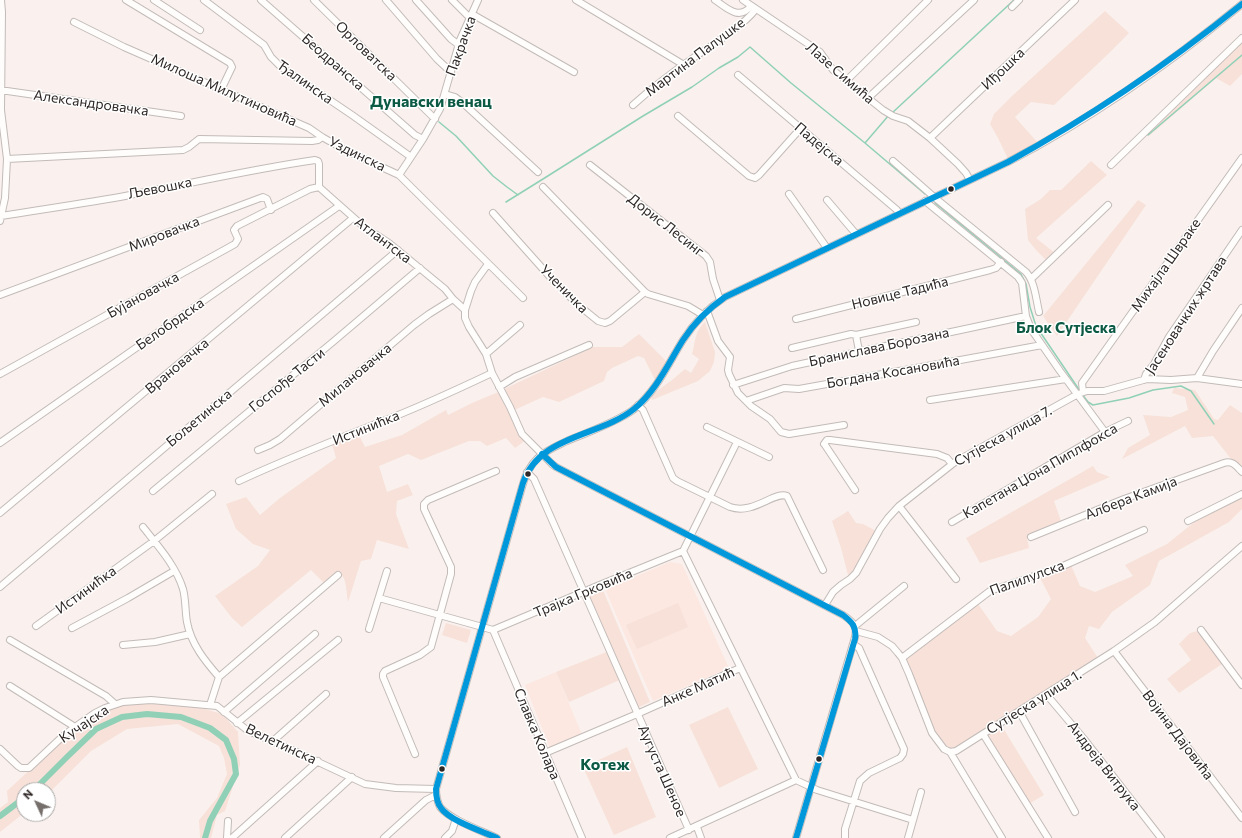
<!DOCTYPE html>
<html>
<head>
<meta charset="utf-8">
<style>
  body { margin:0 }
  #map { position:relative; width:1242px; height:838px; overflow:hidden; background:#faf1ee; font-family:Commissioner,sans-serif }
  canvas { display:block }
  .north { position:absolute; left:16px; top:782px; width:40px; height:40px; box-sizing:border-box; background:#fff; border:1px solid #aba9a8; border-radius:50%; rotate:314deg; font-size:11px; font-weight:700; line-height:16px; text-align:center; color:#2e2725 }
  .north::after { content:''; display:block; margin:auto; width:14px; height:18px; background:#756e6b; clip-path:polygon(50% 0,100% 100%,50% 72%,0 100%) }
</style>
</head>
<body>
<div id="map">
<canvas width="1242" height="838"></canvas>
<div class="north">N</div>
</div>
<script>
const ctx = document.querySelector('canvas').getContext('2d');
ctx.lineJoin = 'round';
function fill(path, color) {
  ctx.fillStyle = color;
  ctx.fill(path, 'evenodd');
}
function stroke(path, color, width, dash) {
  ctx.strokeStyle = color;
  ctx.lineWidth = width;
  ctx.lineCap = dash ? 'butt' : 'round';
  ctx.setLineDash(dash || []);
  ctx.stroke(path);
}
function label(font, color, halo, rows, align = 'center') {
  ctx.font = font + ' Commissioner,sans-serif';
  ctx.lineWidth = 3;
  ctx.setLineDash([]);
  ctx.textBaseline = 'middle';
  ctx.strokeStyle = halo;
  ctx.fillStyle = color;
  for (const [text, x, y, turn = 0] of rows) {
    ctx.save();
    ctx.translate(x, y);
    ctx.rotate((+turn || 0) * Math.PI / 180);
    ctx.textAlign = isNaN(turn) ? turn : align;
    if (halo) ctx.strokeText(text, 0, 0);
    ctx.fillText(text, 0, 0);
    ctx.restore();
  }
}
fill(new Path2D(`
  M670,562L682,564L729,668L653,701L605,589Z
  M556,672L583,737L551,751L525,685Z`), '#fce8e1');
fill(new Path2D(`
  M1105,11L1129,33C1105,58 1079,81 1054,105L1031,102L1015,117L1038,143L1008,159L998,138L990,124L994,114L1012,96Z
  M1242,41V74L1230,86L1216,78L1149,136L1147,134Z
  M1091,161L1107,175L1036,238L1056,254L1048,262L1036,250L1028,240L1025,209L1041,199L1050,190H1061Z
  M1138,200L1146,205L1057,336L1043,316Z
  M705,322L715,352L714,362L710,371L698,381L652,400L651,396L654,393L672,380L685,369L691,373L699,359L692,354C696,341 694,332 705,322Z
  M639,334L667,362L655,380L644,358L638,356L612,368L607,372L604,381L559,402L543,397L510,412L526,440L515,448L506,438L487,446L480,441H469L421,460L408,454L379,466L387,492L408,484L413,495L397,501L396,514L409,549L377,540L371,559L361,561L348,602C346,591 347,580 340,572L325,584L311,570L242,627L232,618L215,596L258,566L270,550L253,544L236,529L226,504L246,497L260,515L280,498L336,458L332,444L358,433L365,447L402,435L446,410L448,415L472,403L496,393L593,347H622Z
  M1174,388L1195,390L1214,419L1218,420L1230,405L1242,413V473L1213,436L1192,438L1185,426L1122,459L1128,448L1150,435L1143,415L1171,417L1188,410L1185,397L1172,393Z
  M1093,466L1097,472L1110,477L1054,501L1062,524L1027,538L1029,548L980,563L966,538Z
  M1242,497V509L1229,522L1159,561L1150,585L1112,612L1099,629L1089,626L1085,638L1100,661L1000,723L1044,795L1027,805L983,734L950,752L937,741L902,658L976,601L997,631L1011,636L1038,617L1051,599L1038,574L1070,563L1080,586L1095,592L1133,576L1125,565L1167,544L1198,519Z
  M848,511L856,523L863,524L876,531L852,572L848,575L841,548L832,521Z
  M603,590L650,702L637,708L589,595Z
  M678,603L688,627L637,649L626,625Z
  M446,623L471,630L467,643L442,635Z
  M1201,630L1225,662L1179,693L1167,679L1191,660L1179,644L1190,633Z
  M609,651L622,679L569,702L556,672Z
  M152,701L185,703L222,714L238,732L240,765L225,811L217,815L211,838H200L199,820L217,798L227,774L224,758L219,746L178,724L127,729L91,751L48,794V790H24V813L0,832V808L8,802L7,791L52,749L89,720L117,705Z
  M728,707L758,769L719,788L689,725Z
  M627,747L656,817L614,835L583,767Z`), '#f7e1d9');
stroke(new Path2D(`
  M892,113L1014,0
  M439,122L456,136L493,176L507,187L518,195
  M1148,135L1242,55
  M865,143L925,194
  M506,202L543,179L643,116L692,87L719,68L738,57L750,47L791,83L865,143L889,115
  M935,203L1021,274L1026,284L1030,307L1036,326L1080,391
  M1082,394L1088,402L1093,405L1129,398L1153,390L1181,386L1191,391L1214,424`), '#90d0b7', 1.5);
stroke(new Path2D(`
  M34,790L66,758L96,729L122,717L147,714L181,717L210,728L226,740L234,759L236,774L210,821L205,838
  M0,816L24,798`), '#90d0b7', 6);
const minor = new Path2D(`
  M126,0L230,63L232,67L221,90
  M154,0L200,30
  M204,0L264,45L271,57L281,67L352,115L411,157
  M261,0L415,135L423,139
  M314,0L435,119
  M386,0L437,59L451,72
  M416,0L451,39L459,45
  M452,0L470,18
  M576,0L684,65
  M715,0C727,8 739,21 751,6
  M743,0L820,52L833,70L883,110L893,116L908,121L930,138L958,164L966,173L970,180
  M1012,7L1019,0
  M472,14L574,72
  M74,22L124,47L309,128L322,137L347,151L399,175L523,298
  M738,75L897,210L899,214
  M846,81L928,0
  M0,90L181,116
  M445,94L455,97L464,104L538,172
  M868,98L974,0
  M633,105C653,87 674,71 696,56C714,44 743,26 756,9
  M678,116L749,176L755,178L759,175L800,129
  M930,138L1075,0
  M7,159L183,150L189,147L199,139L312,141L318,140L322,137
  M893,161L934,197L1026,272C1035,282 1036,299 1039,312
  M590,165L706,256L710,262L713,279L720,300
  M1111,165L1242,38
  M399,175L423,139L440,109L460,40L478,0
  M543,187L645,292L648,294L688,306L703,315
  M789,194L827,248
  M827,200L856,234
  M925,201L1018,277L1022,283L1026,316L1031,329L1060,371L1105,432
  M493,213L551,278L577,304L598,321L605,323L610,321L645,292
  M1,216C44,209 88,203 130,195C192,183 253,169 315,160L318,161L319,164V187L363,226L389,243L445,289L453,299L465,310
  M0,221L5,198L7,159L1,110L2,12L1,0
  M488,264L475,282L471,291L465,310V318L469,327L486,354L492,373L510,407L522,434L552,464L556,467L843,615C857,624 858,629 853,644L796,838
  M1031,279L1108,205
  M0,295L263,197L267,199L271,210
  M707,311L718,341L730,357L728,370L729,374L738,393L751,406L770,419L781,432L789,434L844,425
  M796,319L990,270L996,268L1001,262
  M856,335L859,351
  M792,348L851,334L856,335L916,322
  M486,354L520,325
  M0,374L235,244L238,239L234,230L237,226L310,189L319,187
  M1197,378L1213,351L1242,308
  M1144,380L1146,374L1154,364L1169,337L1242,230
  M733,385L792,366L1026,316
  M499,387L515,377L589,345
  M1083,392L1082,383L1242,158
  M930,400L1066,379
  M746,401L784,388L799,389L955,361L1042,345
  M638,405L643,410L673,478L677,481L730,507C754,515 774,491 787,496L823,570
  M707,427L769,457
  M0,443L339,206
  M258,450L270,445L280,439L414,325L429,314L453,299
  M527,472L534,479L689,830
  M239,481C286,459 335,440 383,421C420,407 456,390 492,373
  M855,490L825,445L824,444L827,440H830L937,454L947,458L952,464
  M153,491L334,341L420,268
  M899,506L956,579
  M0,513L353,218
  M1188,521L1242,494
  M952,522L1105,432L1128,421
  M143,527C158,546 176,566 183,589C186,600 185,611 187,622C191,644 205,661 219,677L210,705
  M1031,537L1124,499L1224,463C1233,460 1237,467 1242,472
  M683,551L796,780
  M683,551L737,442
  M0,587L398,250
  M379,598L493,630L602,584L683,551
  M825,605L833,592L841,585L850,579L856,573L880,529L888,518L899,506L955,462L1078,394L1087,391H1104L1147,379L1171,380L1197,378L1242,384
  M36,626L154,541L212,494
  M855,626L904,586
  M72,628L128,598L174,571
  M369,629L387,571
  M493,630L582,838
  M1201,630L1242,685
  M856,631L878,637L892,646L898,653L902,658L909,674L932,733L944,749L950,752L956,751L1114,651L1155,622L1242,546
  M10,640L106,696L115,704
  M123,645L155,642L190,634
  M1114,651L1242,818
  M902,658L990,591L1063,566L1144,530
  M219,677L338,575
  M10,686L75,727
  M1046,694L1084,739L1161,838
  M1019,711L1075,812
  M224,712L315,634
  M237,723L338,640
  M983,734L1048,838
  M273,741L326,694
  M0,749L18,766L21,768H29L62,737L75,727L95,713L105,708L123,702L151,700L217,706L247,730L299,753L365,784L396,788L436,789
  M950,752L1002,838
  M545,753L637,714L740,668
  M415,754L383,677V674L385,671L420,655L431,647L451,574V567L424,509V504L428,500L496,471
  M697,827L701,838
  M227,838L228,821
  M232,838L318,761
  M285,838L352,777
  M384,838L426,800L436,795
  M445,838L452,831L456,819
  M497,838C482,831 449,819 440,807C437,801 436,795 436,789L522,487C525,476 529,466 538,458C546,450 557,446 567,441C588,432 615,423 633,410C656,392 668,364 683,340C694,323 708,308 725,297L1008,162C1092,118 1169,64 1242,4
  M670,838L796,780L817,790L913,820
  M845,838V829L860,781L869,773L900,758L903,754L904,749L859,648L853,644
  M908,838L921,792`);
stroke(minor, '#c2bbb8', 8);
stroke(minor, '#fefdfc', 6);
stroke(new Path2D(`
  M542,454L556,467L843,615C852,622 857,627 855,639L796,838
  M497,838C482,831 450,821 441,808C437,803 436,795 436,789L523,483C539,435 599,437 634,409C656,391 668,364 683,340C694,323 708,309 725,297L1008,162C1092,116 1168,64 1242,4`), '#0098da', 6);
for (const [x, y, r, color] of [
  [951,189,3.5,"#2e2725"],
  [528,474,3.5,"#2e2725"],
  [819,759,3.5,"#2e2725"],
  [442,769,3.5,"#2e2725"]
]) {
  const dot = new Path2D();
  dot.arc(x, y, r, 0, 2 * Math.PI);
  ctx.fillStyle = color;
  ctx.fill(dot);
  stroke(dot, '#fff', 1.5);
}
label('14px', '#2e2725', '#fff', [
  ["Пакрачка",461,46,-70],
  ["Орловатска",366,51,44],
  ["Мартина Палушке",695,57,-37],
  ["Беодранска",333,62,41],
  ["Иђошка",1003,69,-44],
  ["Лазе Симића",840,73,41],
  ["Ђалинска",305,82,35],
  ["Милоша Милутиновића",224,90,24],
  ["Александровачка",91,103,8],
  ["Падејска",819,144,40],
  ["Уздинска",357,154,26],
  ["Љевошка",160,188,-11],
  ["Дорис Лесинг",666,225,38],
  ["Мировачка",164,234,-21],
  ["Атлантска",383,240,37],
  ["Михајла Швраке",1166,265,-55],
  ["Ученичка",564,289,45],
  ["Новице Тадића",900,293,-14],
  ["Бујановачка",143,295,-29],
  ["Јасеновачких жртава",1186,315,-57],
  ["Белобрдска",170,324,-35],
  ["Бранислава Борозана",879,347,-12],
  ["Врановачка",177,366,-40],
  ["Богдана Косановића",893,372,-10],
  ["Милановачка",355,375,-40],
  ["Госпође Тасти",287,380,-39],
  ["Бољетинска",199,418,-40],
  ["Истинићка",366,428,-22],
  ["Сутјеска улица 7.",1003,436,-29],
  ["Капетана Џона Пиплфокса",1040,471,-30],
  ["Албера Камија",1131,498,-21],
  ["Палилулска",1027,578,-20],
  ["Истинићка",86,590,-36],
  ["Трајка Грковића",583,593,-23],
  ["Анке Матић",698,687,-24],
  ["Сутјеска улица 1.",1034,702,-32],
  ["Кучајска",84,724,-34],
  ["Славка Колара",537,734,67],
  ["Војина Дајовића",1178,735,53],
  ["Велетинска",281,744,25],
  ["Андреја Витрука",1104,766,52],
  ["Аугуста Шеное",662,771,66]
]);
label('bold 15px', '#0c5a44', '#fff', [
  ["Блок Сутјеска",1066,328]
]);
label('bold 16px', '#0c5a44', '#fff', [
  ["Дунавски венац",431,102],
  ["Котеж",605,765]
]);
</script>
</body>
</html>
